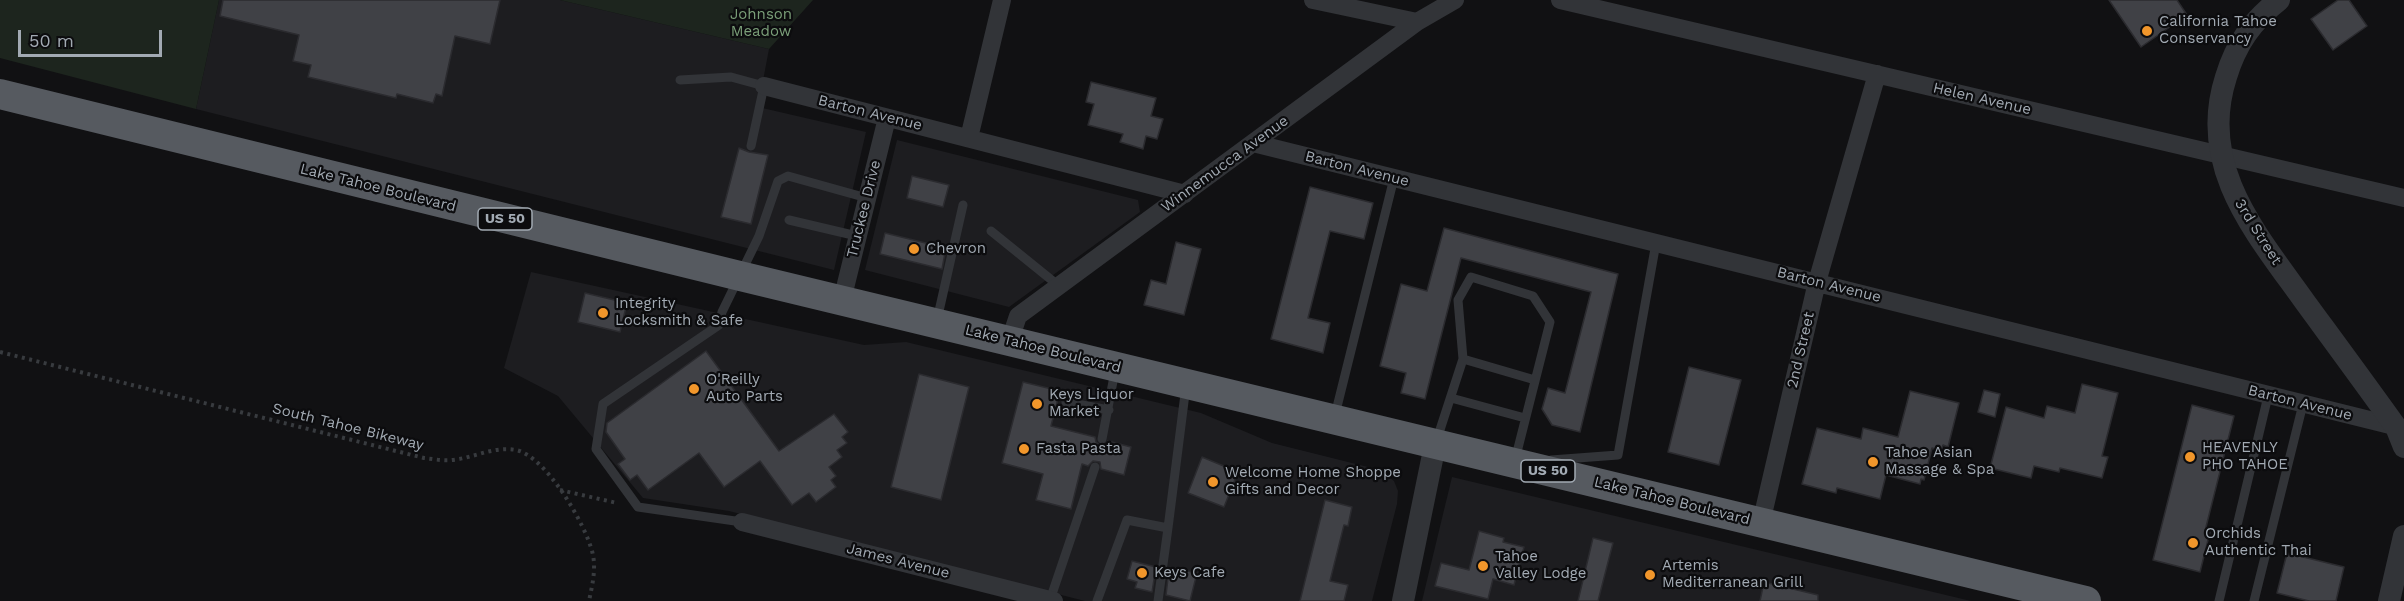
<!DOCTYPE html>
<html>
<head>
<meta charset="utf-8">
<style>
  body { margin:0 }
  #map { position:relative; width:2404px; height:601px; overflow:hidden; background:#111113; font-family:"Work Sans",sans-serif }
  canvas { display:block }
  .scale { position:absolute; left:18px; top:30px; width:144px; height:27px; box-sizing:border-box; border:3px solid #a2aab3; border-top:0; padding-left:8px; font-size:18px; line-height:21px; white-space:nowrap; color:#a2aab3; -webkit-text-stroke:4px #0c0c0e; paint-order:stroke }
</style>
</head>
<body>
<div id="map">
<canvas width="2404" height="601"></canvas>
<div class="scale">50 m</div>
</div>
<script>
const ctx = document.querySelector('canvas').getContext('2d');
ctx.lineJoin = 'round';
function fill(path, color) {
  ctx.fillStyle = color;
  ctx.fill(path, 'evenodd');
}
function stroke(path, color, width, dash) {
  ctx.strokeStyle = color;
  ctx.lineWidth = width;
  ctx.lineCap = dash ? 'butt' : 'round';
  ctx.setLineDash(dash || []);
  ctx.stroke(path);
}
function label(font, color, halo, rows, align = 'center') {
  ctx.font = font + ' "Work Sans",sans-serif';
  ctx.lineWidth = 4.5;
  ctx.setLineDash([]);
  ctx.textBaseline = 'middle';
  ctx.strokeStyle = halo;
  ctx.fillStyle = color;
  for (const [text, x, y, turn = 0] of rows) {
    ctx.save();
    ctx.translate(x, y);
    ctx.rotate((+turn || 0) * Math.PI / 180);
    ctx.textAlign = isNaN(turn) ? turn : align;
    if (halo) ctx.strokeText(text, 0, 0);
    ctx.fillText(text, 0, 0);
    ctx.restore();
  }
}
fill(new Path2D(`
  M219,0H560L769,49L758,107L866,132L834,270L196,109Z
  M897,140L1138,200L1140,212L1009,307L865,270Z
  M531,272L864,345L906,342L1201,413L1272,443L1380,470L1394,481L1398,491L1397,504L1372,601H1085L729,511L643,498L558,396L504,368Z
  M1452,477L1971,601H1422Z`), '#1d1d20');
fill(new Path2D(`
  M0,0H219L196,109L0,58Z
  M560,0H813L769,49Z`), '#1d251e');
const building = new Path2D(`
  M223,0H500L490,44L455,36L442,96L436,94L433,103L397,94L396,98L308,77L311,65L293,61L299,35L220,16Z
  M2109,0H2177L2187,15L2141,47Z
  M2338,0H2349L2367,26L2333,50L2311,19Z
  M1091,82L1156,98L1151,116L1163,119L1157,139L1146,136L1143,149L1120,142L1123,134L1088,125L1094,104L1086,102Z
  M739,148L749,152L768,155L751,224L721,217Z
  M912,176L949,185L943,207L907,198Z
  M1310,187L1373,203L1364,239L1330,231L1308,318L1330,323L1323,353L1271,339Z
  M1444,228L1618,274L1580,432L1552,425L1542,409L1548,388L1565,393L1591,292L1461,258L1425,399L1401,393L1406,373L1380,366L1401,284L1427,291Z
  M885,233L946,248L942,269L880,254Z
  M1176,242L1201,249L1184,315L1144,305L1151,280L1166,284Z
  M585,293L627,303L620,332L578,322Z
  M706,351L779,451L834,414L848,432L842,437L847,443L837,450L842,457L829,467L836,476L831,480L836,487L816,502L809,493L792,505L760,461L724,487L699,453L648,490L637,475L630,480L618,464L625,459L606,432L607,423Z
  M1689,367L1741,380L1719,465L1668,452Z
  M919,374L969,387L941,500L891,487Z
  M1023,382L1060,391L1051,426L1095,437L1096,442L1100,445H1105L1108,441L1131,447L1124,475L1101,469L1100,462L1093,461L1088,466L1082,464L1071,509L1036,500L1043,474L1002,463Z
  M2082,384L2118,393L2102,456L2108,457L2102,478L2060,468L2059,472L2034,466L2031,478L1990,468L2006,407L2044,418L2047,406L2075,413Z
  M1984,390L2000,394L1995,417L1978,412Z
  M1910,391L1959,403L1948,447L1943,445L1941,451L1932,448L1924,480L1921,479L1920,484L1886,475L1880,499L1837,488L1836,493L1802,484L1817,428L1861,439L1863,428L1898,437Z
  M2192,405L2234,416L2205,531L2210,532L2200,572L2153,560Z
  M1202,457L1238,472L1224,507L1188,493Z
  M1325,500L1352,507L1348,526L1344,525L1330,581L1348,585L1344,601H1300Z
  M1479,531L1504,538L1503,542L1524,547L1514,585L1493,579L1488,599L1435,586L1441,563L1469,570Z
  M1593,538L1613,543L1598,601H1578Z
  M2287,553L2344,567L2336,601H2309L2277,593Z
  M1132,561L1156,567L1152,592L1135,588L1137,582L1127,579Z
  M1179,569L1197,573L1190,601L1166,595L1169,570L1178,573Z
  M1764,582L1818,595V601H1760Z`);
fill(building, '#404146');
stroke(building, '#2b2b2f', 1.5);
stroke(new Path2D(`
  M0,352L424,458C433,459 443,461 452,460C474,458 493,446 516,450C546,456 587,526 593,555C596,571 592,586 589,601
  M560,490L617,503`), '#383b3f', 4, [3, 4.5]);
stroke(new Path2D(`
  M680,80L731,77L764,86L751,146
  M789,220L857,236
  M991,231L1059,286
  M937,320L963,205
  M1463,359L1458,300L1471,277L1533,296L1550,322L1515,460
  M1451,398L1525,418
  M1066,402L1109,410
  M1335,415L1394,178
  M1102,439L1115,371
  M1437,439L1463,359L1535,380
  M1551,460L1618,455L1656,243
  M742,522L638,507L596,449L603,404L719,325L722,312L759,236L778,181L788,176L867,198
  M1050,600L1095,467
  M1097,601L1127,520L1168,528L1186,386
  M1158,601L1168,528
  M2219,601L2268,396
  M2254,601L2303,404`), '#323438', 9);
stroke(new Path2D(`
  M1313,0L1417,22
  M1560,0L2404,198
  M764,86L1185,194
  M969,138L1002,0
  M1253,143L2402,428
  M842,300L887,118
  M1010,340L1018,316L1417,22L1455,0
  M742,522L1054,601
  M1761,523L1817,282L1877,74`), '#323438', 18);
stroke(new Path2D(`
  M2279,0C2252,21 2236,44 2226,77C2197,167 2256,233 2305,302C2335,343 2366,385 2396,427L2404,447
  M1403,601L1435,445
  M2389,601L2404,536`), '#323438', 22);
stroke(new Path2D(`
  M0,94L740,276L2086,601`), '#565a60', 30);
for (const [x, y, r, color] of [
  [2147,31,6,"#f1962b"],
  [914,249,6,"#f1962b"],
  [603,313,6,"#f1962b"],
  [694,389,6,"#f1962b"],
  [1037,404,6,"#f1962b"],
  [1024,449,6,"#f1962b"],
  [2190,457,6,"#f1962b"],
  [1873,462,6,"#f1962b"],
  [1213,482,6,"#f1962b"],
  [2193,543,6,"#f1962b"],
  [1483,566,6,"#f1962b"],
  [1142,573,6,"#f1962b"],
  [1650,575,6,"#f1962b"]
]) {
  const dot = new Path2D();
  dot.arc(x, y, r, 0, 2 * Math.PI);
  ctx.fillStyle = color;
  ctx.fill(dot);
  stroke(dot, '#0c0c0e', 2);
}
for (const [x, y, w] of [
  [505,219,54],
  [1548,471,54]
]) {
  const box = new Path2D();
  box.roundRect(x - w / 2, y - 11, w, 22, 4.5);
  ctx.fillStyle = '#0c0c0e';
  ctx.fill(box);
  stroke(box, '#a2aab3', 1.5);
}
label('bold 14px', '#a2aab3', null, [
  ["US 50",505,219],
  ["US 50",1548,471]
]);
label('15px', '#7b9f79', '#0c0c0e', [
  ["Johnson",761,15],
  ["Meadow",761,32]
]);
label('15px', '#a2aab3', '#0c0c0e', [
  ["California Tahoe",2159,22],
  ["Conservancy",2159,39],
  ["Chevron",926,249],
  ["Integrity",615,304],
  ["Locksmith & Safe",615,321],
  ["O'Reilly",706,380],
  ["Auto Parts",706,397],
  ["Keys Liquor",1049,395],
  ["Market",1049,412],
  ["HEAVENLY",2202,448],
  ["PHO TAHOE",2202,465],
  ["Fasta Pasta",1036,449],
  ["Tahoe Asian",1885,453],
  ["Massage & Spa",1885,470],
  ["Welcome Home Shoppe",1225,473],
  ["Gifts and Decor",1225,490],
  ["Orchids",2205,534],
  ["Authentic Thai",2205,551],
  ["Tahoe",1495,557],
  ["Valley Lodge",1495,574],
  ["Artemis",1662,566],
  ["Mediterranean Grill",1662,583],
  ["Keys Cafe",1154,573]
], 'left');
label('15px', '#a2aab3', '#0c0c0e', [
  ["Helen Avenue",1982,99,13],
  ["Barton Avenue",870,113,14],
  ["Winnemucca Avenue",1225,164,-36],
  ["Barton Avenue",1357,169,14],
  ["Lake Tahoe Boulevard",378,188,14],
  ["Truckee Drive",864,209,-76],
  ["3rd Street",2258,232,58],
  ["Barton Avenue",1829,285,14],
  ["Lake Tahoe Boulevard",1043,349,14],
  ["2nd Street",1801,350,-77],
  ["Barton Avenue",2300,403,14],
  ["South Tahoe Bikeway",348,427,14],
  ["Lake Tahoe Boulevard",1672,501,14],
  ["James Avenue",898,561,14]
]);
</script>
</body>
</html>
